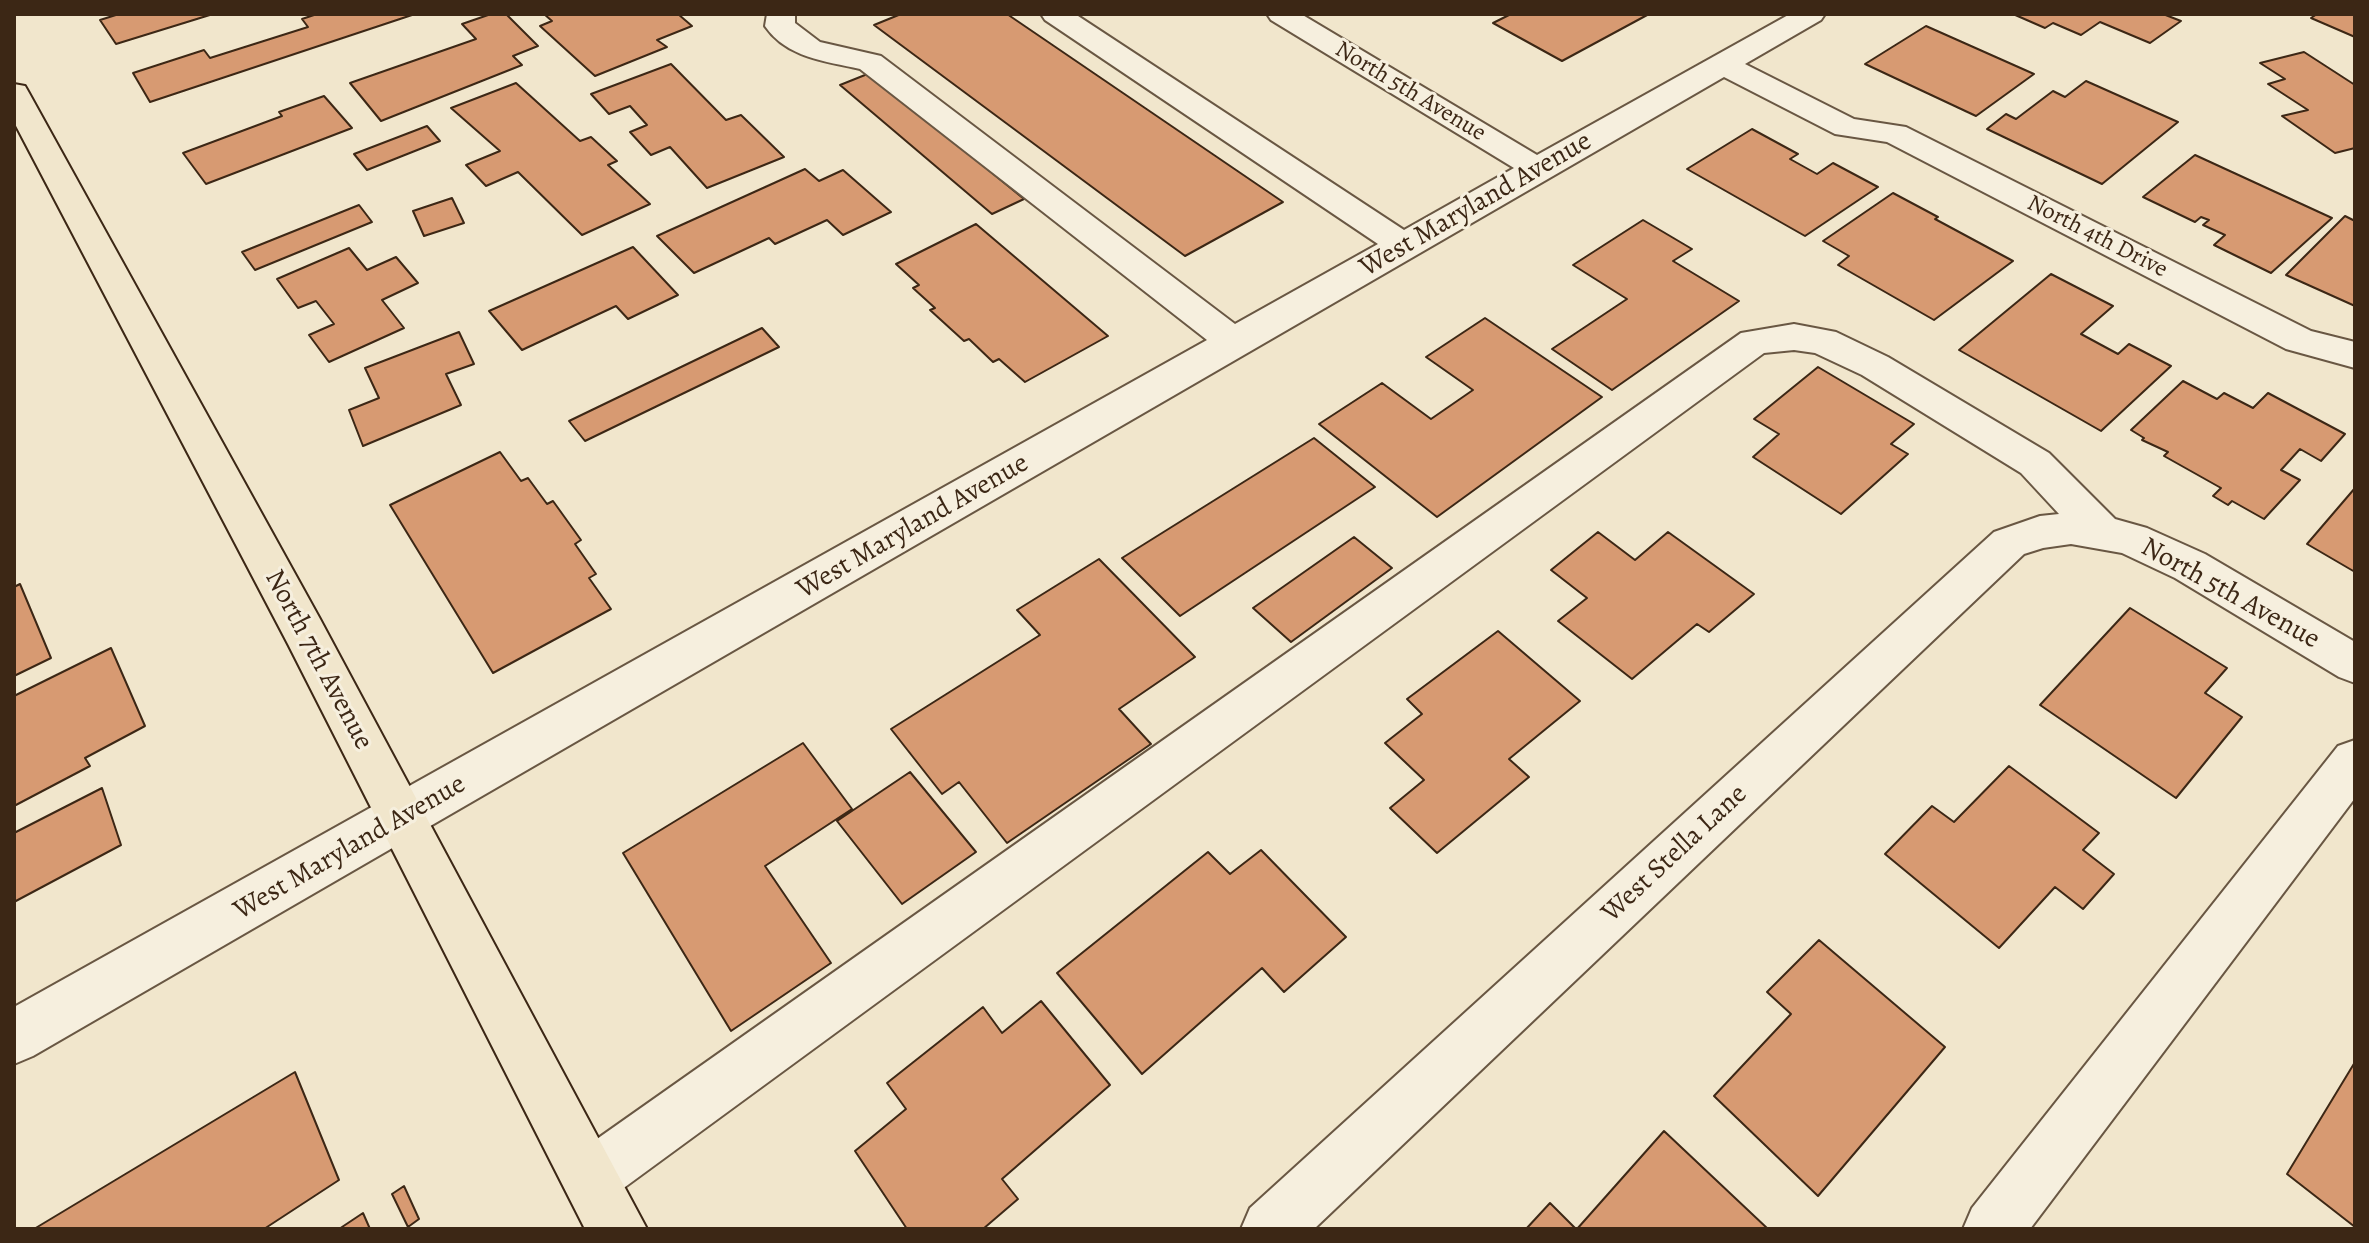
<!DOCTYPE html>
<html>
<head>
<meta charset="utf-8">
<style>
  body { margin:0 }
  #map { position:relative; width:2369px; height:1243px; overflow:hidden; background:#f1e6cc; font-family:Alegreya,serif }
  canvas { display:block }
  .frame { position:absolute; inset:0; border:16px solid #3c2715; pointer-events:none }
</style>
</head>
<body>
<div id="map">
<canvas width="2369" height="1243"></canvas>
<div class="frame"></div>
</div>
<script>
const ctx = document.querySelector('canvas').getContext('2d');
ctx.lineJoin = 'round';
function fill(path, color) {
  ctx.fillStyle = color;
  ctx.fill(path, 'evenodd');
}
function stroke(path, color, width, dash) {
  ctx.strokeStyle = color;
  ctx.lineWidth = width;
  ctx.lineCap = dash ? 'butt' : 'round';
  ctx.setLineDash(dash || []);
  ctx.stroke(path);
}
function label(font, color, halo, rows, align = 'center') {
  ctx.font = font + ' Alegreya,serif';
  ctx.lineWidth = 6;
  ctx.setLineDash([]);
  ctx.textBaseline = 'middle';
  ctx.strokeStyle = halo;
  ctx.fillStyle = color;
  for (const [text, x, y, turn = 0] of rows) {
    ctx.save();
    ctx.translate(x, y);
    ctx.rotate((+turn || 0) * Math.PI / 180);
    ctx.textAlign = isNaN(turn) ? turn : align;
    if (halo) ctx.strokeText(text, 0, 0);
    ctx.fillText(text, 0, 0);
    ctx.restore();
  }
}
const building = new Path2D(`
  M119,14H213L116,44L100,20Z
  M317,14H415L150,102L133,73L204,50L210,58L308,27L302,19Z
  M491,14H506L538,46L513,56L522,65L381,121L350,83L476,39L462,24Z
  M544,14H678L692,26L657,40L667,47L595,76L540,26L552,21Z
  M901,14H1007L1283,202L1185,256L874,25Z
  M1511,14H1649L1562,61L1493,23Z
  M2013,14H2163L2181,21L2150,43L2100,22L2081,35L2053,23L2045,28Z
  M2317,14H2355V37L2311,18Z
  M1926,26L2034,74L1976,116L1865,64Z
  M2304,52L2355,85V148L2335,153L2282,116L2308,110L2268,84L2285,79L2260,63Z
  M671,64L726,120L741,115L784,157L707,188L670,147L651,155L630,132L647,125L630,106L609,114L591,94Z
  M870,73L1024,199L992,214L840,85Z
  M2086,81L2178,122L2102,184L1987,129L2006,114L2016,119L2053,91L2065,97Z
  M516,83L580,141L591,137L617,161L608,165L650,204L582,235L518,172L486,186L466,165L500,151L451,108Z
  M324,96L352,128L206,184L183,153L282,116L279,112Z
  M427,126L440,141L367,170L354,154Z
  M1752,129L1798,154L1790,159L1817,174L1833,163L1878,187L1805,236L1687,169Z
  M2195,155L2332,218L2271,273L2214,245L2225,235L2203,225L2209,220L2201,217L2195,222L2143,197Z
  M805,169L819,181L843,170L891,212L843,235L827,220L775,244L769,238L694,273L657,236Z
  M1893,193L1938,217L1935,219L2013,261L1934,320L1838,265L1849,256L1823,241Z
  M452,198L464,223L424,236L413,211Z
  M359,205L372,222L255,270L242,252Z
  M2345,216L2355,221V306L2286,275Z
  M1643,220L1692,249L1673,261L1739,301L1612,390L1552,349L1627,299L1573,265Z
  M976,224L1108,336L1025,382L999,359L993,362L969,339L964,341L930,310L935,308L913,288L919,285L896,264Z
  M633,247L678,295L628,319L616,306L522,350L489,311Z
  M349,248L367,270L396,257L418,283L382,300L404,328L329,362L309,335L334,324L316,301L298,308L277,279Z
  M2051,274L2113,306L2081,334L2118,354L2129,344L2171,366L2101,431L1959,350Z
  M1485,318L1602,397L1437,517L1319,424L1382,383L1431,419L1473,390L1426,357Z
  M762,328L779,347L585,441L569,421Z
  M459,332L474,364L446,374L461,405L363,446L349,410L379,398L365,368Z
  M1818,367L1914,424L1891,444L1908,454L1841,514L1753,457L1779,434L1754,419Z
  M2183,381L2217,399L2224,393L2253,408L2268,393L2345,434L2321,461L2300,449L2281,470L2300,480L2264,519L2232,501L2228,505L2213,496L2221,488L2164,456L2168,452L2142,440L2144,438L2131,430Z
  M1314,438L1375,487L1180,616L1122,558Z
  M500,452L521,481L528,478L547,504L553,501L581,540L575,544L596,574L589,578L611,609L493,673L390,505Z
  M2355,488V572L2307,544Z
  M1598,532L1635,560L1668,532L1754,594L1709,632L1697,624L1632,679L1558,621L1587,598L1551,570Z
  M1354,537L1392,568L1291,642L1253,608Z
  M1099,559L1195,657L1119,709L1151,744L1007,843L959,782L942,794L891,729L1040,635L1017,610Z
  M20,584L51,658L14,676V587Z
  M2130,608L2227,668L2205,693L2242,717L2176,798L2040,705Z
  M1498,631L1580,701L1509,759L1529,777L1437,853L1390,808L1424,780L1385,743L1422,714L1407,699Z
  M111,648L145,726L85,758L90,766L14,806V696Z
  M803,743L852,809L765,866L831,963L731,1031L623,853Z
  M2009,766L2099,833L2083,850L2114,874L2083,909L2055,887L1999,948L1885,854L1932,806L1954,822Z
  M910,772L976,852L902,904L837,821Z
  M102,788L121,845L14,902V833Z
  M1261,850L1346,937L1284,992L1262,968L1142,1074L1057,973L1208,852L1230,874Z
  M1819,940L1945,1047L1818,1196L1714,1096L1791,1014L1767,992Z
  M1041,1001L1110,1085L1002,1179L1018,1199L983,1229H907L855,1151L906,1109L887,1083L983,1007L1002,1033Z
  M2355,1062V1227L2287,1174Z
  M295,1072L339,1180L264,1229H34Z
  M1664,1131L1768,1229H1577Z
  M404,1186L419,1219L408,1227L392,1194Z
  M1550,1203L1576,1229H1526Z
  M363,1213L370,1229H339Z`);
fill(building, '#d79a72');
stroke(building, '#3c2715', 2);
const minor = new Path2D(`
  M767,14H795V23L820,42L881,56L1235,324L1378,244L1045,20L1041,14H1075L1404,230L1514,168L1271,20L1267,14H1301L1537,155L1790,14H1825L1821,20L1745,64L1854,119L1906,127L2311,331L2355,342V368L2286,349L1887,142L1835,134L1724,77L33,1056L14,1064V1007L1207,340L860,69C825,61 787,58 765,26Z
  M1794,324L1836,332L1888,357L2049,453L2115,519L2147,528L2205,554L2355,642V683L2339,677L2175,578L2122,553L2071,544L2043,548L2024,554L1314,1229H1241L1250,1208L1994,532L2040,516L2059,514L2021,473L1862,375L1815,353L1794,350L1764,353L610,1198L590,1207L570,1198L561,1178L570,1158L1741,333Z
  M2355,740V798L2030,1229H1963L1972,1208L2338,746Z`);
const major = new Path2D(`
  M14,84L25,86L29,93L320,619L647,1229H585L288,644L14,122Z`);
stroke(minor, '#695743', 4);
stroke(major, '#3c2715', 4);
fill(minor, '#f6efde');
fill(major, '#f1e6cc');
label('24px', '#3c2715', '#f6efde', [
  ["North 5th Avenue",1410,92,31],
  ["North 4th Drive",2097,237,27]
]);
label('28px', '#3c2715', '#f6efde', [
  ["West Maryland Avenue",1476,205,-30],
  ["West Maryland Avenue",913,527,-30],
  ["North 5th Avenue",2230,594,29],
  ["North 7th Avenue",318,660,62],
  ["West Maryland Avenue",350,848,-30],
  ["West Stella Lane",1675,854,-43]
]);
</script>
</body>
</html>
